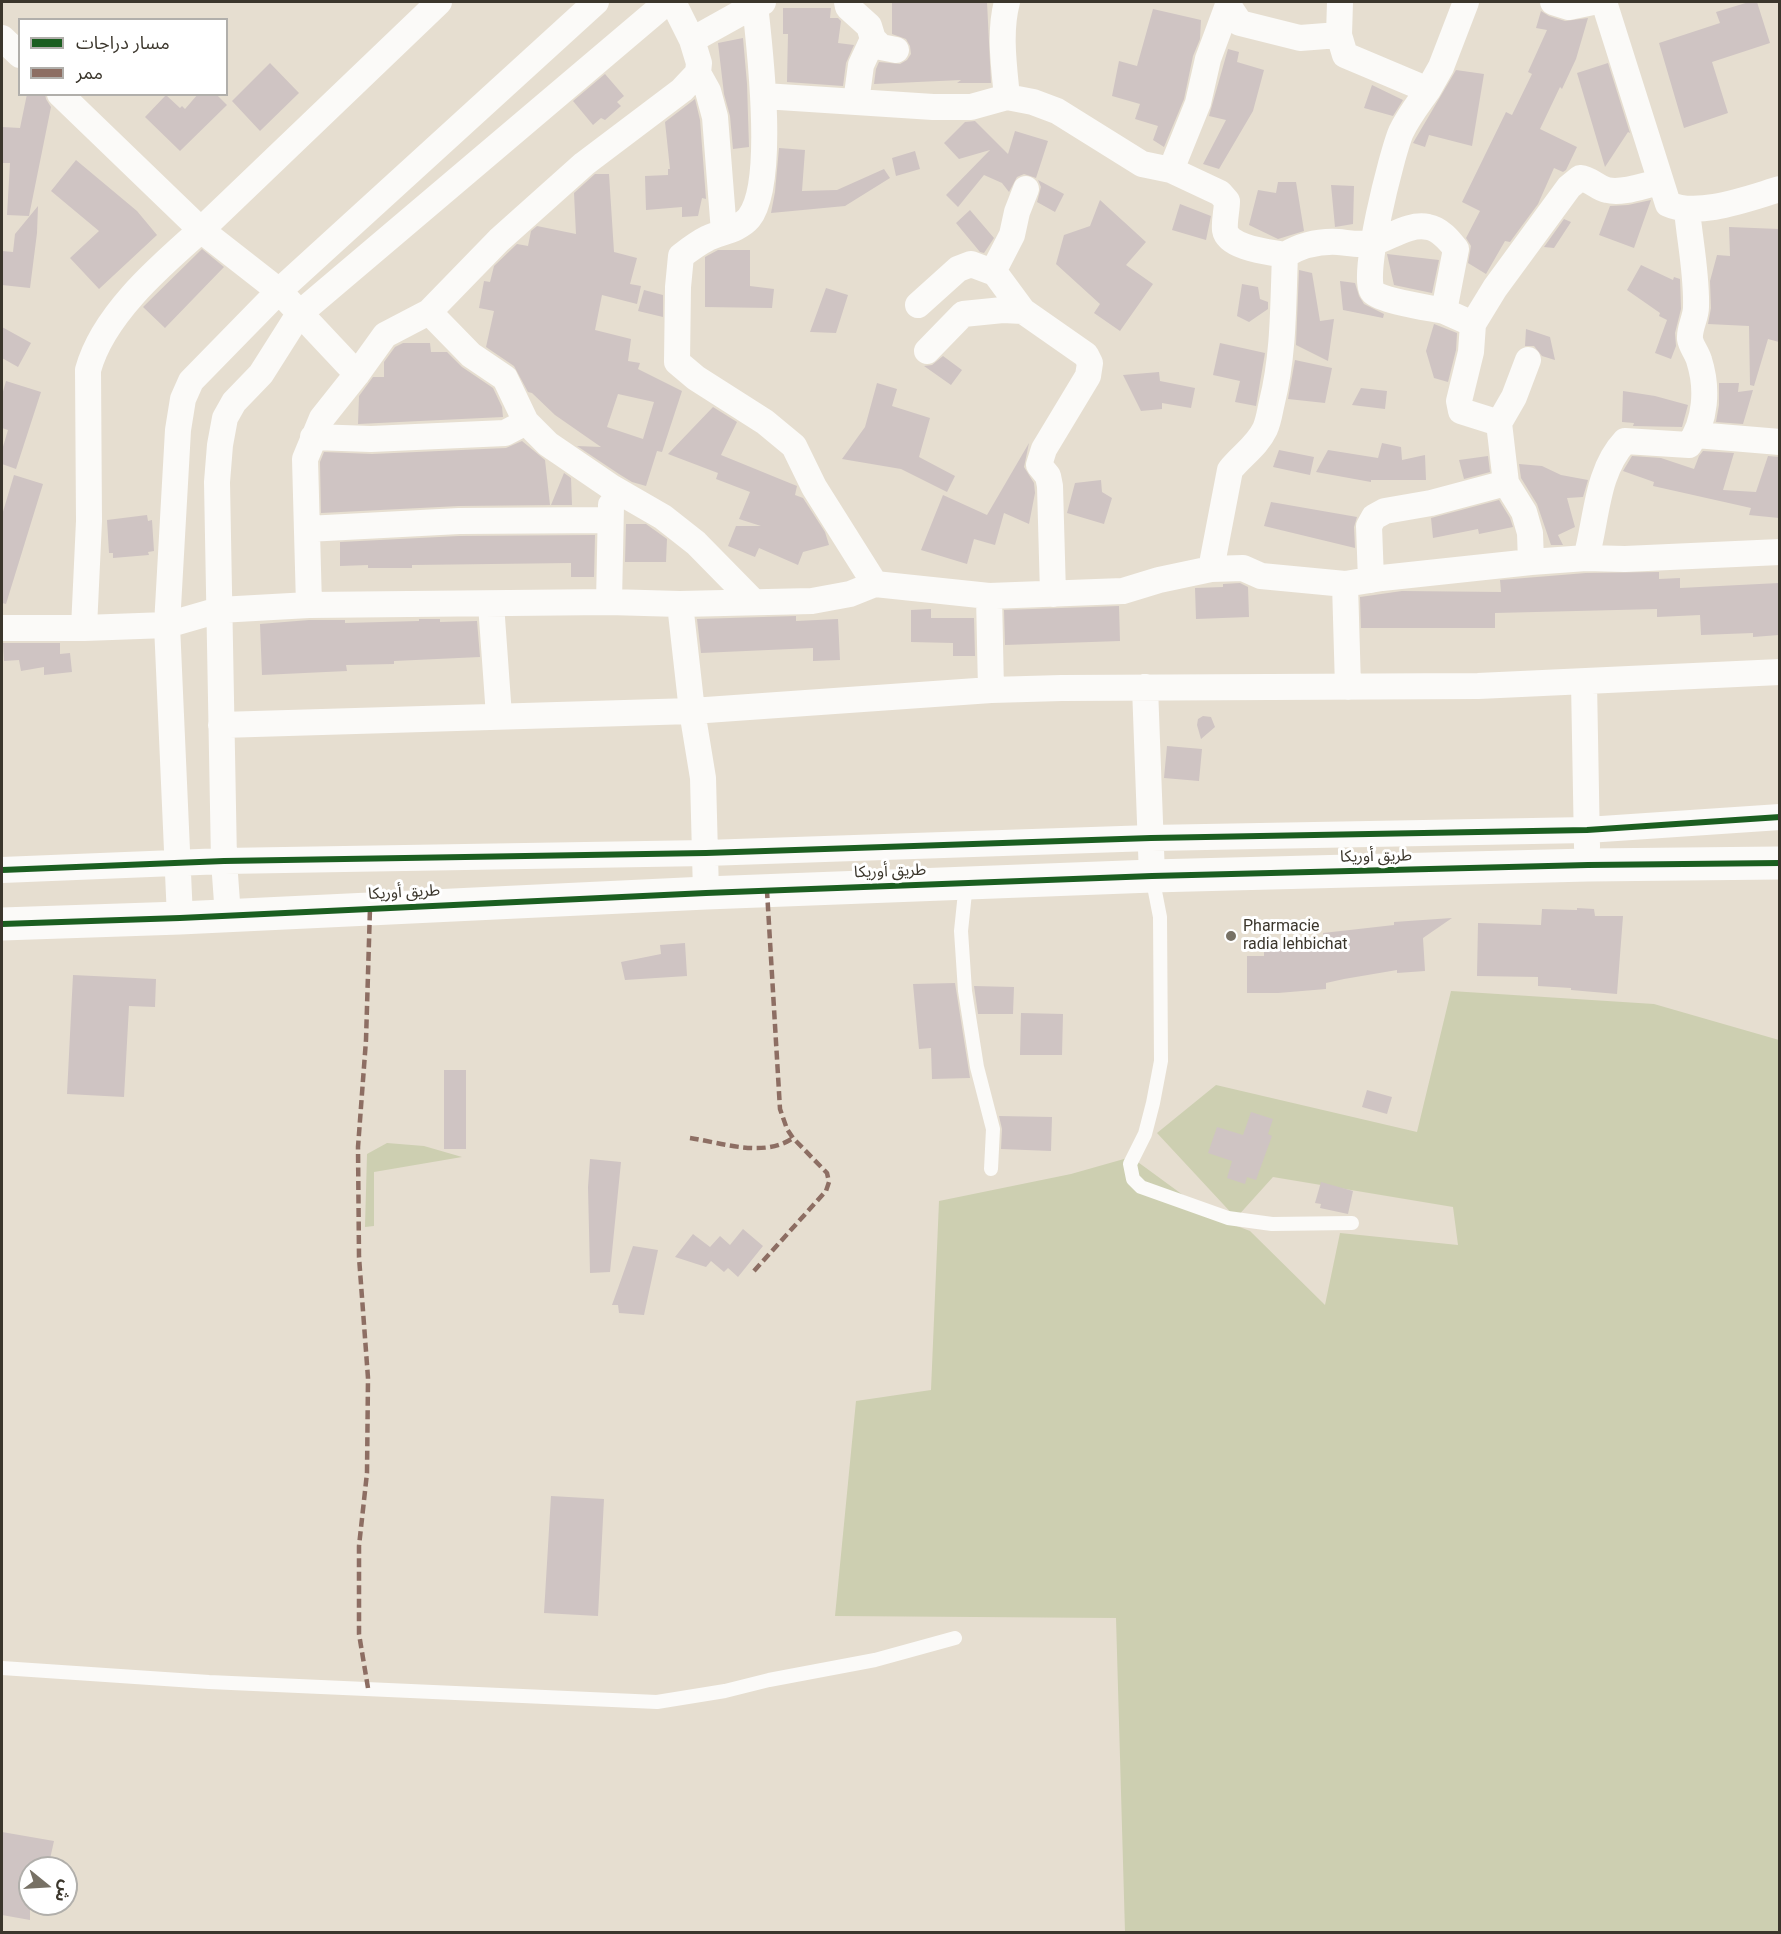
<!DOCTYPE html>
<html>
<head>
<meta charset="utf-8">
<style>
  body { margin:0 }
  #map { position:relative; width:1781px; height:1934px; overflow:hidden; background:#e6ded0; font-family:Roboto,"Noto Sans Arabic",sans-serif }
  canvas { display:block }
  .frame { position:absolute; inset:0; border:3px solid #3b362c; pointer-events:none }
  .legend { position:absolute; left:18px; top:18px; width:210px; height:78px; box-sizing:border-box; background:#fff; border:2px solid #b1afab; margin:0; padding:8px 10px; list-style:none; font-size:18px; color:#3b362c }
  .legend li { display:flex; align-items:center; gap:12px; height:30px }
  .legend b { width:30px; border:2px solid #b1afab }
  .north { position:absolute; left:18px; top:1856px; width:60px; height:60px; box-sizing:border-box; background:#fff; border:2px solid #b1afab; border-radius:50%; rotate:108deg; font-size:16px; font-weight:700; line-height:24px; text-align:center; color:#3b362c }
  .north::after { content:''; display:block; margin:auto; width:21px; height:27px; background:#777165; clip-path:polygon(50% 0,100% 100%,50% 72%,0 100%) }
</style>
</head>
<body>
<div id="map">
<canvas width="1781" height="1934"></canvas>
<div class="frame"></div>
<ul class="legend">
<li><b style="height:8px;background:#1b5e20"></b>مسار دراجات</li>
<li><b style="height:8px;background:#8d6e63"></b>ممر</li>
</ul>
<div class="north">ش</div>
</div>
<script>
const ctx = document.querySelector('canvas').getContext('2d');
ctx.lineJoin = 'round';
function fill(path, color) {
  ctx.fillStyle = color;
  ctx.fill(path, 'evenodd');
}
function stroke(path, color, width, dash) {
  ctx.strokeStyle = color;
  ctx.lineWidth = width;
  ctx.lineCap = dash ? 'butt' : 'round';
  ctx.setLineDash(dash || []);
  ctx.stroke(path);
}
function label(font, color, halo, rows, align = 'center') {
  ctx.font = font + ' Roboto,"Noto Sans Arabic",sans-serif';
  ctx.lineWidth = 6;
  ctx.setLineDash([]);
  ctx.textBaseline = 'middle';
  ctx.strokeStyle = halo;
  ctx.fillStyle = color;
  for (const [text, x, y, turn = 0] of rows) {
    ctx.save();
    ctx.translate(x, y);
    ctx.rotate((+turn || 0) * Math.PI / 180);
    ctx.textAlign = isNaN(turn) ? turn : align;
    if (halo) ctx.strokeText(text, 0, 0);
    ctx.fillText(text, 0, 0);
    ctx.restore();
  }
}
fill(new Path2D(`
  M1451,991L1654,1004L1779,1040V1932H1125L1116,1618L835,1616L856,1401L931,1390L939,1201L1071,1174L1131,1157L1213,1217L1250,1231L1325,1305L1340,1233L1458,1245L1453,1207L1273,1177L1236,1218L1157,1133L1216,1085L1417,1132Z
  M387,1143L424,1146L462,1157L374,1172V1226L365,1227L367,1154Z`), '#cdcfb1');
fill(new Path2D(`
  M892,2H987L991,83H957L961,80L874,84L876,69L879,62L900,64L907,60L911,54L910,46L906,39L892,34Z
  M1749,2H1757L1770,43L1712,62L1728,113L1684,128L1659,43L1720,23L1716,12Z
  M783,8H831L830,18H838L841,21L838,43L854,45L846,63L843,86L787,82L788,34H783Z
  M1153,9L1201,20L1200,39L1193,56L1184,99L1164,147L1153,140L1158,126L1135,119L1140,104L1112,96L1119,61L1137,66Z
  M1541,11L1549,16L1565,21L1588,18L1576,59L1562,89L1560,87L1540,129L1577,147L1566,170L1563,172L1554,168L1538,204L1510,242L1505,241L1486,274L1468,263L1471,246L1466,238L1480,211L1462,202L1506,112L1512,115L1532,74L1528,72L1547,30L1536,28Z
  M743,38L747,84L749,147L733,149L730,116L724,94L718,43Z
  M1228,49L1239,52L1237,62L1264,70L1253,111L1219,169L1203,164L1226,120L1209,116Z
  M270,63L299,93L260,131L232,101Z
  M1608,63L1630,133L1628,132L1605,167L1577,73Z
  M1456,70L1484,74L1472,146L1429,135L1425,147L1413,143Z
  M605,74L624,96L617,102L621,106L605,120L601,118L593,125L573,101Z
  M1372,85L1403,100L1393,116L1364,108Z
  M27,94H45L46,99L51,107L29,216L7,215L10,163H2V127L20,128Z
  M198,94H216L227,105L180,151L145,117L166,95L180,108L182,106L185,109Z
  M695,99L700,120L706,199L702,198L698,216L682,217V207L646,210L645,176L668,175V169H670L665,122Z
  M975,121L1008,154L1015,131L1048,141L1036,178L1024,174L1017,177L1009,192L1002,183L984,175L958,207L946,195L990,150L959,159L944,143L965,122Z
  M779,148L805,150L802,191L837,190L884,169L890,178L845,206L771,213L775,192Z
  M915,151L920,169L896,176L892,158Z
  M76,160L137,211L157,235L99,289L70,258L99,231L51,191Z
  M595,174H609L614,252L637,258L630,284L641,286L637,304L602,295L595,330L631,339L628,361L640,363L638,369L682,391L662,452L657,451L646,486L632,482L619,474L577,446L601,447L555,415L532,393L528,392L514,366L486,347L494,311L479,308L484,281L490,282L494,266L517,244L528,246L531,231L537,226L576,234L574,193ZM618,394L654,402L643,439L607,427Z
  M1038,180L1064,194L1055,212L1037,202L1041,187Z
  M1278,182H1296L1304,231L1278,239L1249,225L1258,190L1276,193Z
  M1331,185L1354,186L1353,224L1335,227Z
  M1100,200L1146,242L1126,265L1153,284L1120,331L1094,313L1100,304L1056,264L1064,235L1090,226Z
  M1651,200L1634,248L1599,235L1610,206L1628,205Z
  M1180,204L1211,216L1206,240L1172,230Z
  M38,206L37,233L30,288L2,285V251L13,252L15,234Z
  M970,210L994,238L984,253L980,252L956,223Z
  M1564,219L1571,222L1554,248L1544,247Z
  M1729,227L1779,229V342L1768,339L1754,386L1750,385L1749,326L1708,324L1711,308L1710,281L1717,255L1730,256Z
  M202,249L224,267L165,328L143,307Z
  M718,250H750V286L774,289L772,308L705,307V257Z
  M1387,254L1439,260L1432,293L1394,285Z
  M1641,265L1673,280L1674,277L1680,279L1681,309L1675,333L1676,346L1671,359L1655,353L1667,320L1659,316L1660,313L1627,290Z
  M1299,270L1312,273L1320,321L1334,319L1328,361L1296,345Z
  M1340,281L1355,283L1359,296L1364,304L1384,314L1383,318L1343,310Z
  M1242,284L1258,287L1260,299L1268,302V309L1249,322L1237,316Z
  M826,288L848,295L836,333L810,332Z
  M644,290L663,295V317L638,311Z
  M1434,324L1457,333L1456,350L1448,382L1434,378L1426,351Z
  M2,327L31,343L18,367L2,358Z
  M1526,329L1550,337L1555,360L1542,356L1534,346H1525Z
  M403,343H430L431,352H447L462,367L493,388L502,407L503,417L358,424L359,396L373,377H384V362L395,347Z
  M1220,343L1265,353L1256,406L1235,402L1240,381L1213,375Z
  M943,356L962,370L951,385L924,366L932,365Z
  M1295,360L1332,368L1325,403L1288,399Z
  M1159,372L1160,381L1195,388L1191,408L1162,403V409L1141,411L1123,375Z
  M6,381L41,392L16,469L2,464V450L8,430L2,428V395Z
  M877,383L897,389L892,406L930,418L919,457L955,476L947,492L901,469L842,459L865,427Z
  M1719,383H1739L1738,392L1753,390L1743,424L1716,422L1719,405Z
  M1361,388L1387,391L1385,409L1352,405Z
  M1623,391L1655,396L1688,405L1682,427L1633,426L1634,423L1622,422Z
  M713,407L737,422L721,455L797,486L795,495L803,498L825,532L829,545L803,552L798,565L759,548L755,557L728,546L736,526H761L739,519L750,492L716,479L718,473L668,454Z
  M522,441L545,460L550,505L459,506L321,513L320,462L324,452L372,454L506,448Z
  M1029,443L1024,467L1034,483L1035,493L1029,524L1004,513L995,545L974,539L967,564L921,550L943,495L987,515Z
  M1382,443L1401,447L1402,460L1425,455L1426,480H1371V482L1316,472L1328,450L1378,458Z
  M1279,450L1314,457L1310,475L1273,467Z
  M1703,451L1734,453L1723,490L1756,492L1768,456L1779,457V518L1749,515L1751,508L1653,486L1654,482L1623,471L1632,456L1661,458L1694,469L1699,456Z
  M1488,456L1490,472L1464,479L1459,460Z
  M1519,464L1542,466L1561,475L1588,480L1583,497L1567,498L1575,527L1558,535L1563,545H1551L1537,504L1521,478Z
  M564,473L571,478L572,505H551Z
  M14,475L43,484L6,604L2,603V515Z
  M1101,480L1102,492L1112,498L1104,524L1067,513L1075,483Z
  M1499,500L1510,518L1513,527L1479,534L1478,529L1433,538L1431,518Z
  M1271,502L1357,517L1354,527L1355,548L1264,526Z
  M147,515L148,521L152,520L154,551L148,552L149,555L113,558V553H109L107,520Z
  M626,524H646L667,539L666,562H625Z
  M595,535L594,577H571V563L412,565V568H368V565L340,566V542L459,536Z
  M1659,572V579L1680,578V588L1779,583V635L1753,637V633L1701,635L1700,615L1657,617V609L1495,613V628H1361L1360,597L1402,591L1501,592L1500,580L1586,573Z
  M1240,583L1248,587L1249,617L1196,619L1195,588L1223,587V584Z
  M1119,606L1120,641L1005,645L1004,610Z
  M931,609V618H974L975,656H953V643L911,642V610Z
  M796,616V621L838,619L840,660L813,661V648L701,653L697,619Z
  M419,619H440V622L477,621L480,657L394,661V664L346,665L347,671L262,675L260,624L309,620H345V623L419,621Z
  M3,643H60V654L70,653L72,672L44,675V667L21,671L19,660L4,661Z
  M1203,716L1211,717L1215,727L1201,739L1197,725L1198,719Z
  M1167,746L1202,749L1199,781L1164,778Z
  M1577,908L1594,909L1595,916H1623L1617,994L1571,990V988L1538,986V977L1477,976L1478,923L1541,925L1542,909L1577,910Z
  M1452,918L1423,938L1425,971L1397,973V970L1344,979L1326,983V989L1278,993H1247V956H1264V949L1325,945L1323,933L1394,925V922Z
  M685,943L687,976L625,980L621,962L661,954L660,945Z
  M73,975L156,979L155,1007L129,1006L124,1097L67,1094Z
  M955,983L970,1078L932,1079L931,1048L919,1049L913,984Z
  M974,986L1014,987L1013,1014H978Z
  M1021,1013L1063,1014L1062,1055H1020Z
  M444,1070H466V1149H444Z
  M1367,1090L1392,1097L1387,1114L1362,1107Z
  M1251,1112L1273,1119L1268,1134L1272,1136L1256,1180L1247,1177L1245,1184L1227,1178L1232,1161L1208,1153L1217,1127L1243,1135Z
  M999,1116L1052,1117L1051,1151L1001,1149L1002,1129Z
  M590,1159L621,1162L610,1272L590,1273L588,1187Z
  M1321,1182L1353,1191L1348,1214L1320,1208L1321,1204L1315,1203Z
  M743,1229L763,1246L738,1277L728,1268L724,1272L711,1261L706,1267L675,1257L693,1234L710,1247L720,1236L730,1245Z
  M633,1246L658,1250L644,1315L619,1313L618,1305H612Z
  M551,1496L604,1499L598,1616L544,1613Z
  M2,1832L54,1841L48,1868H30V1920L2,1915Z`), '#cfc4c3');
stroke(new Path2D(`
  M1152,876L1160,917L1161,1061L1153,1103L1145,1134L1130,1164L1133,1179L1141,1187L1228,1218L1272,1224L1352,1223
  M966,883L961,931L965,991L977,1067L993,1129L991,1169
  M2,1668L209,1682L657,1702L725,1691L769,1680L875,1660L955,1638`), '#fbfaf8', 14);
stroke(new Path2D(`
  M763,2L755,5C760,50 776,184 749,218C739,230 721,232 708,238C698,243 690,249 681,256L678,287L677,362L696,378L765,422L794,446L814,487L875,584L989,596L991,690
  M847,2L848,7L869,26L873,39L881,47L896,50
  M1007,2C999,32 1004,66 1007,97
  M1229,2L1228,5L1240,23L1300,38L1339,35
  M1340,2L1339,35L1345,55L1428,90C1419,103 1408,117 1401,132C1392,153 1360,279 1373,292C1382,301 1430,308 1444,311
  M1553,2L1569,7L1593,2
  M1604,2L1668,204C1698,218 1749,198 1780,189
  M2,38L20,55
  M692,40L755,5
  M698,73L708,91L715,117L724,232
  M1428,90L1441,67L1466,2
  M60,94L201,230L279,291L357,374
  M764,96L933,107H971L1007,97L1033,102L1057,111L1142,164L1171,170L1220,193L1227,201C1227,210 1224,221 1225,230C1228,248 1270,252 1285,255C1300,246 1319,241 1338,242C1350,243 1363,246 1375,242C1391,237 1410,223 1428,227C1440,229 1449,240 1456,249L1444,311L1473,324L1471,352L1459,401L1461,411L1499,423L1506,483L1524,512L1530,533L1531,562
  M856,102L861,65L873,39
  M1171,170L1198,103L1208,59L1228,5
  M918,305L958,269L971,264L995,273
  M1023,311L995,273L996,266L1012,235L1017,212L1026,189
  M429,312L471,355L505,378L526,422L548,444L611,487L663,517L696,543L753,601
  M1473,324L1495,288L1569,187L1580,178C1591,179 1597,188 1607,190C1623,194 1644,185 1660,182
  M927,351L963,314L1003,310L1023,311L1086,355L1090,363L1088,376L1044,449L1039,465L1048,476L1050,486L1053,594
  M1499,423L1514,397L1528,360
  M1696,435L1780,442
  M313,437L371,439L505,433L526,422
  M307,529L459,521L610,520
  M1586,558C1597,519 1596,472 1625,441L1689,445C1706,421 1708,388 1699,360C1697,353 1691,346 1690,339C1689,328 1696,318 1696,307C1697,275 1690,242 1687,210
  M1211,569L1230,470C1241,456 1257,446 1265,429C1269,420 1270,410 1272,402C1284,354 1283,304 1285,255
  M1371,580L1369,526L1374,517L1385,511L1431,503L1506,483
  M1345,584L1382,578L1531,562L1586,558L1625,559L1780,552
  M989,596L1123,591L1159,580L1211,569L1243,568L1261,576L1345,584L1348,687
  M609,602L611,505
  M491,604L499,716
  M680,604L692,711L703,778L706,893
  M309,605L305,459L322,418L357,374L385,335L429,312L499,240L584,164L682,90L698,73L699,63L692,40L673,2
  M2,628H84L89,521L88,370C103,315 159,267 201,230L439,2
  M84,628L167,625L219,610L309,605L609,602L680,604L812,601L850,594L875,584
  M1584,682L1587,847
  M1145,687L1152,876
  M221,725L692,711L991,690L1062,688L1478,686L1780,672
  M2,870L224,861L706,853L1151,838L1587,830L1780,817
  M228,916L224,861L217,482L220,445L225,418L234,402L261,374L299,314L667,2
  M180,918L167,625L178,430L183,399L191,381L279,291L596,2`), '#fbfaf8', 26);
stroke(new Path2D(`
  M2,924L180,918L706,893L1152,876L1588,865L1780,863`), '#fbfaf8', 33);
stroke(new Path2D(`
  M690,1138C723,1143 764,1158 793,1138
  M754,1271L826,1191L829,1182L827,1173L793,1138L787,1129L780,1109L767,891
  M368,1688L359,1634V1546L367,1473L368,1378L359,1257L358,1147L366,1040L370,908`), '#8d6e63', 4.5, [9, 4.5]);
stroke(new Path2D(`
  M2,870L224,861L706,853L1151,838L1587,830L1780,817
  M2,924L180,918L706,893L1152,876L1588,865L1780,863`), '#1b5e20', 6);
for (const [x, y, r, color] of [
  [1231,936,6,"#777165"]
]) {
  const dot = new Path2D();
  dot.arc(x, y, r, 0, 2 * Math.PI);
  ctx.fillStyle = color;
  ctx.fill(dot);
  stroke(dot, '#fff', 2);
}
label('16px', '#3b362c', '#fff', [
  ["طريق أوريكا",1376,857,-1],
  ["طريق أوريكا",890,872,-2],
  ["طريق أوريكا",404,893,-3]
]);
label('16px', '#3b362c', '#fff', [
  ["Pharmacie",1243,927],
  ["radia lehbichat",1243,945]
], 'left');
</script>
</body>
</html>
